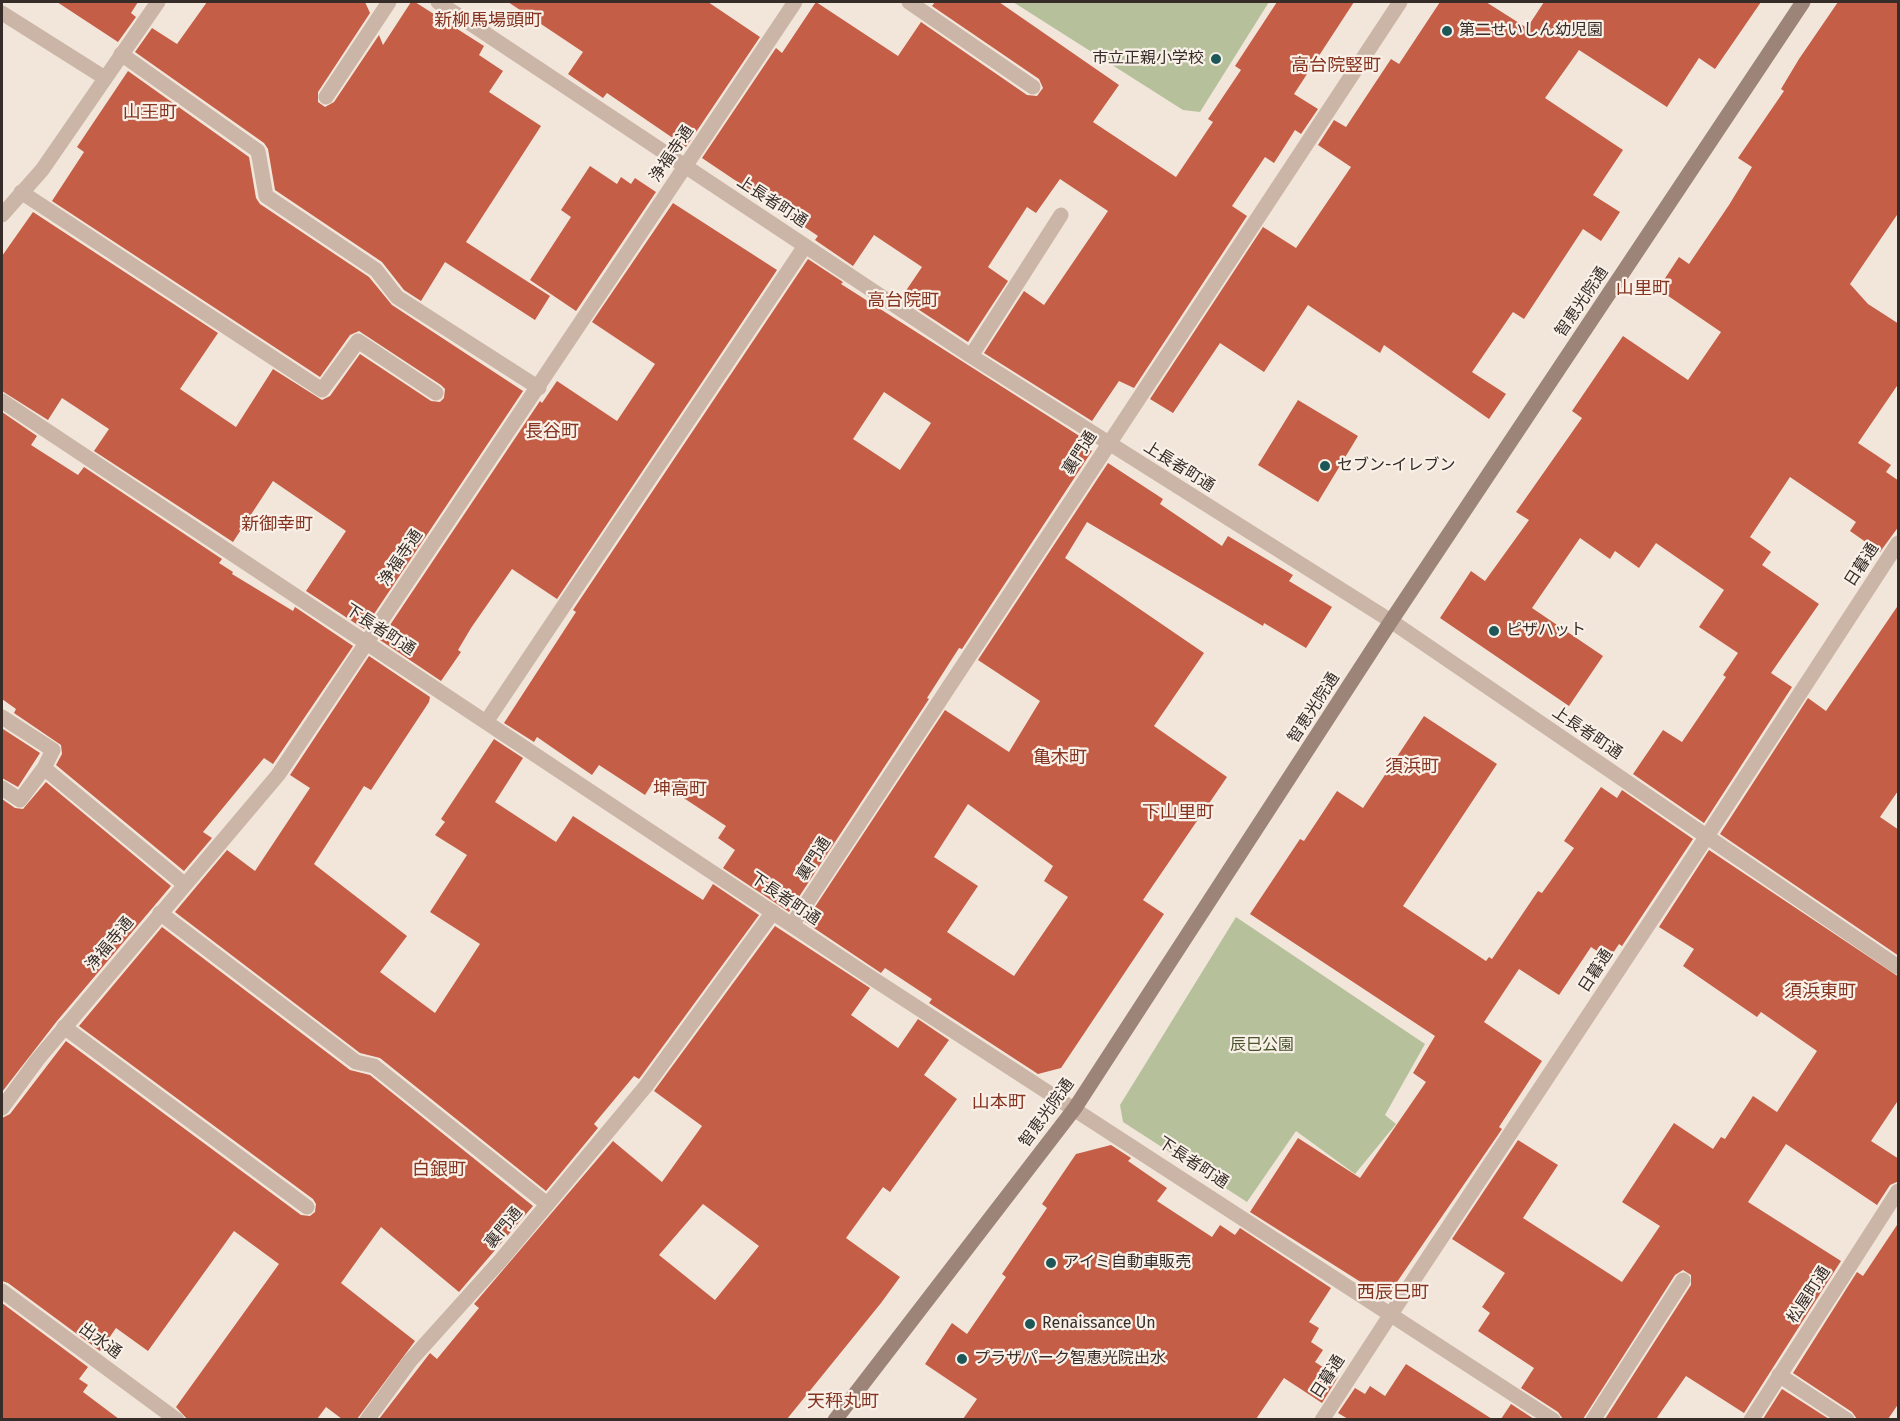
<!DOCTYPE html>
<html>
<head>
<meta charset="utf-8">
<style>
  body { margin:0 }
  #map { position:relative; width:1900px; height:1421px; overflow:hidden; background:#f2e6db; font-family:"Fira Sans",sans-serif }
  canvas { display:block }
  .frame { position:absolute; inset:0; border:3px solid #362c28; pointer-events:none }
</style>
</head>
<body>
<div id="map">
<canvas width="1900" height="1421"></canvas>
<div class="frame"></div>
</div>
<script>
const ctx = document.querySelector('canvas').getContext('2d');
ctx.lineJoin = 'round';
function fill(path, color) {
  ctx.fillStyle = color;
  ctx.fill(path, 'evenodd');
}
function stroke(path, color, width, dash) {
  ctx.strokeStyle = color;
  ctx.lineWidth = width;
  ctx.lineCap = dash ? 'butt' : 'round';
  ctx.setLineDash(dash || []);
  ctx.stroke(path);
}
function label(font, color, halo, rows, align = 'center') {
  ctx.font = font + ' "Fira Sans","Noto Sans JP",sans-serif';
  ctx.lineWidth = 4.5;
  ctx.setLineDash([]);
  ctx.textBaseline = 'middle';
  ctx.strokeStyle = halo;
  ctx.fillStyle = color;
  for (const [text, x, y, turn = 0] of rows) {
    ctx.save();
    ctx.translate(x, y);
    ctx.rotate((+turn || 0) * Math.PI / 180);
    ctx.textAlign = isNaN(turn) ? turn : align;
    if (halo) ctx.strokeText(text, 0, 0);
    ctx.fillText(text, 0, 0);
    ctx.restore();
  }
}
fill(new Path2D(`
  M1013,2H1269L1200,112L1183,110Z
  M1236,917L1425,1044L1385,1115L1396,1124L1355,1174L1296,1131L1247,1202L1123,1122L1120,1105Z`), '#b6c19c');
fill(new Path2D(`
  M57,2H138L131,13L136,17L118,42Z
  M207,2H365L370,13L318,92V102L325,107L334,102L379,35L383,45L411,2H415L484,46L479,55L503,71L489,92L541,126L466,242L550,296L535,320L445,262L421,301L404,290L382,262L275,190L268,149L264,143L135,52L152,28L177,44Z
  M508,2H708L760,37L686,147L607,93L603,98L568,74L583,52Z
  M816,2L898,56L921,22L1027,95L1037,96L1043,88L1039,79L932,6L935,2H999L1119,85L1093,122L1176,177L1213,122L1208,119L1241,70L1235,66L1277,2H1354L1294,94L1318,109L1301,134L1295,130L1274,163L1265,157L1232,206L1247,216L1134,388L1119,381L1092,421L984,353L1024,291L1044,305L1108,211L1060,179L1036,213L1027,207L988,267L1008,281L968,342L901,298L922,267L874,235L853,266L815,240L818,236L702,158L776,48L782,53Z
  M1440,2H1486L1527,28L1544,2H1761L1715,69L1699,58L1667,107L1579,50L1545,98L1623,150L1593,195L1620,212L1601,241L1583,229L1524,319L1513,312L1472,372L1506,394L1489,419L1384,345L1380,353L1308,305L1264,372L1220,343L1173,413L1150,399L1263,227L1296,248L1351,167L1318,145L1334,120L1346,127L1391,59L1399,64Z
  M1838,2H1899V212L1850,284L1868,304L1899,324V383L1858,443L1891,465L1886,472L1899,481V526L1880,552L1850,531L1856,522L1790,477L1750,537L1771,552L1762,565L1819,604L1771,673L1792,687L1704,823L1633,774L1663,730L1682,742L1726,677L1723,675L1738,653L1699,627L1724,590L1656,543L1639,568L1615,551L1610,559L1580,538L1532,608L1603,656L1569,706L1440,618L1471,571L1485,581L1529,520L1516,512L1582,418L1572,411L1623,336L1688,380L1721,332L1658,289L1679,257L1689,264L1729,205L1752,167L1738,158L1784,91L1781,89L1799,59Z
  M128,71L249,157L256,198L260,204L369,277L392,305L523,391L364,629L306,591L346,531L273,481L233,542L94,451L109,429L62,398L48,420L2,391V256L33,212L218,333L180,389L236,427L273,369L322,400L330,396L360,354L431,401L440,402L444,398L445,389L441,385L359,331L350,335L320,377L52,201L84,152L77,147Z
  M590,166L617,184L621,177L631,184L635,178L656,192L576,311L530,280L571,217L561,210Z
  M673,203L777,270L557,599L512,569L471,628L458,650L461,652L441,681L380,640L540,401L542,403L557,381L617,421L655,364L592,322Z
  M808,259L843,282L841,284L1081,437L1079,441L1092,451L962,649L959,648L927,698L929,699L789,912L723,868L735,850L718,838L726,826L655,779L645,795L599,765L592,775L537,737L534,742L504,723L576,612L573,610ZM884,392L931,423L900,470L853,439Z
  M1298,400L1358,436L1318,502L1258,465Z
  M2,412L37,436L31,445L78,475L84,467L222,559L219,563L233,572L232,574L293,611L295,607L353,646L273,764L264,758L203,832L212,838L184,871L56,765L62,754L61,745L14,713L16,709L2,699Z
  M1108,463L1163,499L1160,504L1222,546L1228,536L1293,575L1289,581L1332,607L1306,648L1264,623L1263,626L1087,522L1065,558L1204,653L1154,726L1227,777L1143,900L1164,914L1061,1068L1038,1074L929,1003L932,999L885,968L881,973L805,922L945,710L1009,752L1040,701L978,660ZM968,804L1053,866L1044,881L1068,897L1014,976L947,932L978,886L934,857Z
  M1899,604L1898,791L1880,817L1899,830V956L1720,834L1808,698L1826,711Z
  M369,656L430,697L429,702L371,790L364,786L314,864L407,936L380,972L435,1013L480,944L430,912L467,855L435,835L445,822L441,819L494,739L523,758L495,802L556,842L573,816L703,900L713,884L759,915L639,1079L634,1076L594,1124L598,1128L546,1191L380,1058L360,1053L175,912L227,850L255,871L310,788L290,775Z
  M1424,716L1497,764L1403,906L1486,961L1489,957L1492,959L1538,891L1542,893L1574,848L1564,841L1601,787L1617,798L1622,790L1693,839L1622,946L1619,944L1609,959L1591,947L1559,995L1519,969L1484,1022L1542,1061L1499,1127L1502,1129L1386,1298L1250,1212L1298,1138L1360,1178L1426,1082L1413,1073L1435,1036L1250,914L1300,839L1304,841L1337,791L1363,808Z
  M3,729L40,753L18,787L2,778Z
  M46,782L171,886L57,1021L2,1092V799L15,808L23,809Z
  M1709,850L1899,977V1099L1871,1141L1899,1159V1181L1890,1185L1877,1205L1786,1144L1748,1202L1841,1261L1744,1413L1686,1376L1656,1419H1605L1691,1285V1275L1683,1270L1675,1275L1583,1419H1563L1558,1412L1521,1388L1534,1368L1478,1331L1490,1313L1482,1307L1505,1273L1452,1239L1518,1140L1558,1165L1523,1218L1622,1282L1660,1226L1622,1202L1674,1123L1713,1149L1721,1137L1725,1139L1753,1096L1777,1112L1817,1051L1761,1012L1757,1017L1683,966L1694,949L1659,927Z
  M775,926L870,988L851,1015L898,1048L918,1019L949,1040L924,1075L957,1099L890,1192L883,1187L846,1238L900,1277L881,1303L787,1419H379L430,1353L437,1359L479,1308L474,1304L613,1141L662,1182L702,1126L654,1091ZM703,1204L759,1246L715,1300L659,1255Z
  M162,927L350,1070L370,1075L533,1206L459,1292L381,1227L341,1283L415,1341L357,1419H342L326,1407L317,1419H187L176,1407L279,1264L234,1231L148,1351L116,1328L100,1351L8,1283L2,1281V1118L10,1114L66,1041L301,1215L310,1216L315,1212L316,1204L313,1199L79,1026Z
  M1111,1145L1131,1158L1128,1161L1167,1188L1157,1201L1212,1237L1220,1225L1235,1235L1240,1228L1331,1288L1309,1322L1319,1328L1311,1342L1323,1350L1315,1362L1338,1377L1322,1403L1284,1378L1256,1419H963L977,1399L925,1364L952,1323L967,1334L1006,1277L1002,1274L1047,1208L1042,1204L1076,1154Z
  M1899,1222V1403L1888,1419H1857L1852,1412L1793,1373L1857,1272L1863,1276Z
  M2,1303L88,1367L79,1379L88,1385L83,1392L119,1419H2Z
  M1406,1364L1492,1419H1348L1338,1413L1355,1388L1365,1394L1370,1386L1385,1396Z
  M1782,1389L1829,1419H1763Z
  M1511,1404L1534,1419H1501Z`), '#c55e46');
stroke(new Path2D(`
  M909,2L1033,87
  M2,13L105,78
  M121,54L258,151L266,196L376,270L397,297L539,388
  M326,97L389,2
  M21,192L322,390L358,341L436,393
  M2,717L53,750L44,768L184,884
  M2,788L20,800L44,768
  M160,913L356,1062L374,1066L547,1204
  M64,1027L307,1207
  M1391,1314L1707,836
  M1779,1375L1847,1420
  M367,1420L410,1361L500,1261L646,1086L773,912`), '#cab5a7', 15);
stroke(new Path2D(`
  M438,2L971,356L1391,621L1898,967
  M2,215L42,170L158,2
  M971,356L1061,215
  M2,401L864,973L1553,1420
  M486,722L805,246
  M1707,836L1898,543
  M792,925L1400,2
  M2,1108L38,1059L278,775L795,2
  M2,1291L177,1420
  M1322,1420L1391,1314
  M1593,1420L1683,1280
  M1751,1420L1898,1191`), '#cab5a7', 15);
stroke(new Path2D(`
  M835,1420L1075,1108L1391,621L1803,2`), '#9d8479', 15);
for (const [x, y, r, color] of [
  [1447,31,6,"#1e5758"],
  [1216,59,6,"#1e5758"],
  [1325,466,6,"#1e5758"],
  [1494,631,6,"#1e5758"],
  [1051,1263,6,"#1e5758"],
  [1030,1324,6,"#1e5758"],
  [962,1359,6,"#1e5758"]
]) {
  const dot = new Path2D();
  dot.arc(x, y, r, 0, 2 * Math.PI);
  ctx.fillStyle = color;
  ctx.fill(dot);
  stroke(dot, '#f9f0e8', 2);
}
label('16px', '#362c28', '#f9f0e8', [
  ["第二せいしん幼児園",1459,31],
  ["市立正親小学校",1204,59,"right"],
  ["セブン-イレブン",1337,466],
  ["ピザハット",1506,631],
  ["アイミ自動車販売",1063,1263],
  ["Renaissance Un",1042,1324],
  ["プラザパーク智恵光院出水",974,1359]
], 'left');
label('16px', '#362c28', '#f9f0e8', [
  ["浄福寺通",672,154,-56],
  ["上長者町通",772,202,33],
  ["智恵光院通",1582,302,-56],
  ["裏門通",1080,453,-57],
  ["上長者町通",1179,467,32],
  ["浄福寺通",401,558,-56],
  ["日暮通",1862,565,-57],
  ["下長者町通",380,630,33],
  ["智恵光院通",1314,708,-57],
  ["上長者町通",1587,733,34],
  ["裏門通",814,859,-57],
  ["下長者町通",785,899,34],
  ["浄福寺通",110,944,-50],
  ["日暮通",1596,971,-57],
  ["智恵光院通",1047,1113,-54],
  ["下長者町通",1193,1163,33],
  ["裏門通",504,1228,-50],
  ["松屋町通",1809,1295,-57],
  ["出水通",100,1341,36],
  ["日暮通",1328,1377,-57]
]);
label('16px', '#48542c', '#f9f0e8', [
  ["辰巳公園",1262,1046]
]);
label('18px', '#853421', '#f9f0e8', [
  ["新柳馬場頭町",488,21],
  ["高台院竪町",1336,66],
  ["山王町",150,113],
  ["山里町",1643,289],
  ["高台院町",903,301],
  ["長谷町",552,432],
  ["新御幸町",277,525],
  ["亀木町",1060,758],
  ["須浜町",1412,767],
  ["坤高町",680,790],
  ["下山里町",1178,813],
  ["須浜東町",1820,992],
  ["山本町",999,1103],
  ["白銀町",439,1170],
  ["西辰巳町",1393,1293],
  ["天秤丸町",843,1402]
]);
</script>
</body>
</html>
